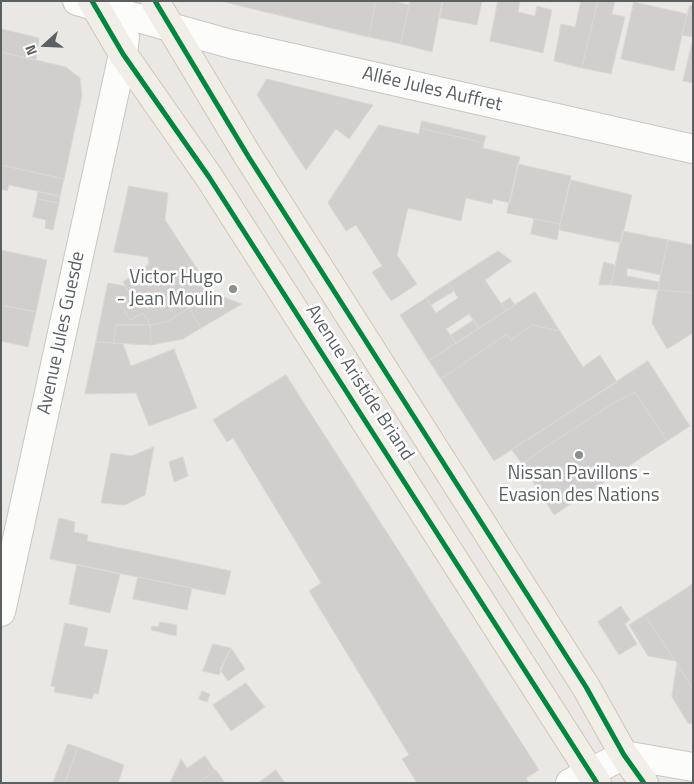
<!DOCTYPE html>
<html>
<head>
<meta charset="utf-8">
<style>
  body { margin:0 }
  #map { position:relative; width:694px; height:784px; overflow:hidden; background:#eae8e4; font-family:"Titillium Web",sans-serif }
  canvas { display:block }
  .frame { position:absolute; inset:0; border:2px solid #5a5f62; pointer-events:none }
  .north { position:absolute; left:20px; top:20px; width:50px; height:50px; -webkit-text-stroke:4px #fff; paint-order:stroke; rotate:250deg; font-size:14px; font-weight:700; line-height:20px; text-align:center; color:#5a5f62 }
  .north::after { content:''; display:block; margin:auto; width:18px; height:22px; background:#5a5f62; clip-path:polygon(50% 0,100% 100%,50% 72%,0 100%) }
</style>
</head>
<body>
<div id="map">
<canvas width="694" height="784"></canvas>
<div class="frame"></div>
<div class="north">N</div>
</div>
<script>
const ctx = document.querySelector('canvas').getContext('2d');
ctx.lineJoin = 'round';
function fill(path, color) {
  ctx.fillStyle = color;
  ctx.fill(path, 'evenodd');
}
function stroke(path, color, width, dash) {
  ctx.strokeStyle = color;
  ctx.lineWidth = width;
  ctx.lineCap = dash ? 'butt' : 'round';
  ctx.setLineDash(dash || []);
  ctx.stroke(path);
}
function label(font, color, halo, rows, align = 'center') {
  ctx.font = font + ' "Titillium Web",sans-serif';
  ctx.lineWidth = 5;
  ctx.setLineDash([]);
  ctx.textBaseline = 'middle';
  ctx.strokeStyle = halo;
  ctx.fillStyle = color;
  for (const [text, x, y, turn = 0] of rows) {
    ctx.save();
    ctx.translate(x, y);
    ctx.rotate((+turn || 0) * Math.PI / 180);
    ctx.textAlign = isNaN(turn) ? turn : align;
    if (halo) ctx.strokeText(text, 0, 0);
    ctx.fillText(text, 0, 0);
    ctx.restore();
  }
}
const building = new Path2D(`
  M221,1H376L369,37Z
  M376,1H394L409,5L401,44L369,37Z
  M410,1H442L432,52L401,44Z
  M443,1H482L477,25L440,18Z
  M498,1H520L518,12L535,16L537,6L552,10L543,53L490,41Z
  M581,1H598L582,68L554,61L561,24L575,27Z
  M598,1H615L612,14L625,17L611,74L582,68Z
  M634,2L687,14L674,71L621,59Z
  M690,5L693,6V37L682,35Z
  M2,29L39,38L36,60L1,52Z
  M693,39V83L683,81Z
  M1,52L66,67L80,78L82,96L64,179L1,165Z
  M267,79L373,105L349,139L336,129L306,170L257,95Z
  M422,121L486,136L484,143L420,128Z
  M379,125L419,134L420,128L484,143L483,148L520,157L510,203L493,199L492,204L466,198L461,221L408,208L397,255L417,284L391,301L372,272L382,266L356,225L346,231L328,203Z
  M518,164L571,176L560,224L507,213Z
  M1,165L64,179L60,196L9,185L7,191L1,189Z
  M571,180L632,195L621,243L559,230Z
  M129,186L168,193L165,220L213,293L169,321L150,325L143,313L130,320L119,303L131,294L123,282L149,264L148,257L114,252Z
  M38,192L60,196L59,203L37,199Z
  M37,199L59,203L53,230L45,228L46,220L33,217Z
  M534,219L560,224L557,240L531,234Z
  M623,231L668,240L661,275L627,268V276L660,282L658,290L611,285Z
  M668,240L693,245V293L658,290Z
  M1,250L47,260L36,312L1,305Z
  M498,251L512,261L485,280L506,311L479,328L469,314L446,329L456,343L429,361L400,315L426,298L436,313L458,298L449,283Z
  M604,262L615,265L611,285H599Z
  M108,283L125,286L131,294L119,303L130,320L143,313L150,325H116L114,343L96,342Z
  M449,283L454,291L431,305L426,298Z
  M658,290L693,293V333L667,349L652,323Z
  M535,292L560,331L532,325L511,340L507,334L441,379L429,361Z
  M213,293L242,304L201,328L189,308Z
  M510,298L515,305L506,311L501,304Z
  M1,305L36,312L28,347L1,341Z
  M189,308L201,328L183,339L151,345L150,325L169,321Z
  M474,320L479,328L456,343L451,335Z
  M116,325H150L151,345L114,343Z
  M532,325L560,331L583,367L600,355L617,382L494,461L441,379L507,334L511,340Z
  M96,342L123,344L131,366L174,349L197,408L149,426L136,393L85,394Z
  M648,361L690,426L667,441L635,392L610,405L543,449L522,464L512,450Z
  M286,375L539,770L526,778L529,783H417L402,759L409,755L309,591L321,583L233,438L227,442L213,420Z
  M635,392L667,441L554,515L522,464L543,449L610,405Z
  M154,447L145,495L125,505L101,503L111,453L131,456Z
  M183,457L188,476L174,482L169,462Z
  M59,518L75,522L74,532L88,535L87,541L231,571L225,595L50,559Z
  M77,565L120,574L110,613L69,604Z
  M138,577L192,588L187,610L133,599Z
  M693,584V689L677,664V662L675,661L645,615Z
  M621,606L630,620L625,624L637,644L619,655L598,622Z
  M645,615L675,661L648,656L629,625Z
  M160,622L177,625L176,636L151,630L152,626L158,627Z
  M65,623L88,628L84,646L108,650L98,694L94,693L92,699L54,692L55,687L51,686Z
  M213,644L231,648L219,675L203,671Z
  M231,648L245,669L228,681L220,670Z
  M677,664L693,689V724L688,723L672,697Z
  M246,683L265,707L231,731L213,705Z
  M202,691L210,694L207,702L199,699Z
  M68,744L78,747L65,783H53Z
  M78,747L124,765L118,783H65Z
  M205,756L215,771L198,783H170L181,759L187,768Z
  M216,770L225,783H198L215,771Z
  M276,770L285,783H258Z`);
fill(building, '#d1cfcd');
stroke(building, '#d9d7d4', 1);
const minor = new Path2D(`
  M77,1L231,44L693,149
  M1,612L123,54L125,37
  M570,783L624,755L693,767`);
const major = new Path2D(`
  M92,1L123,54L209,177L597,783
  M155,1L248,156L586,687L624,755L644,783`);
stroke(minor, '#c6c7c6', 30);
stroke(major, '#d1c5b2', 30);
stroke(minor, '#fcfcfb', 28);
stroke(major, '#f1eee7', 28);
stroke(new Path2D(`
  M92,1L123,54L209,177L597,783
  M155,1L248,156L586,687L624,755L644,783`), '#00873e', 5);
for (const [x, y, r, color] of [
  [233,289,5,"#8c8f90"],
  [579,455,5,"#8c8f90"]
]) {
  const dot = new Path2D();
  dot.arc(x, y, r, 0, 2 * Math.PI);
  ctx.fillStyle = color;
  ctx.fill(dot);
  stroke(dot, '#fff', 2);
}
label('19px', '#5a5f62', '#fff', [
  ["Allée Jules Auffret",432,90,13],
  ["Avenue Jules Guesde",62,333,-78],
  ["Avenue Aristide Briand",359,383,57]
]);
label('19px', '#5a5f62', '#fff', [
  ["Victor Hugo",223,278],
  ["- Jean Moulin",223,300],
  ["Nissan Pavillons -",579,474,"center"],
  ["Evasion des Nations",579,496,"center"]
], 'right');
</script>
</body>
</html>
